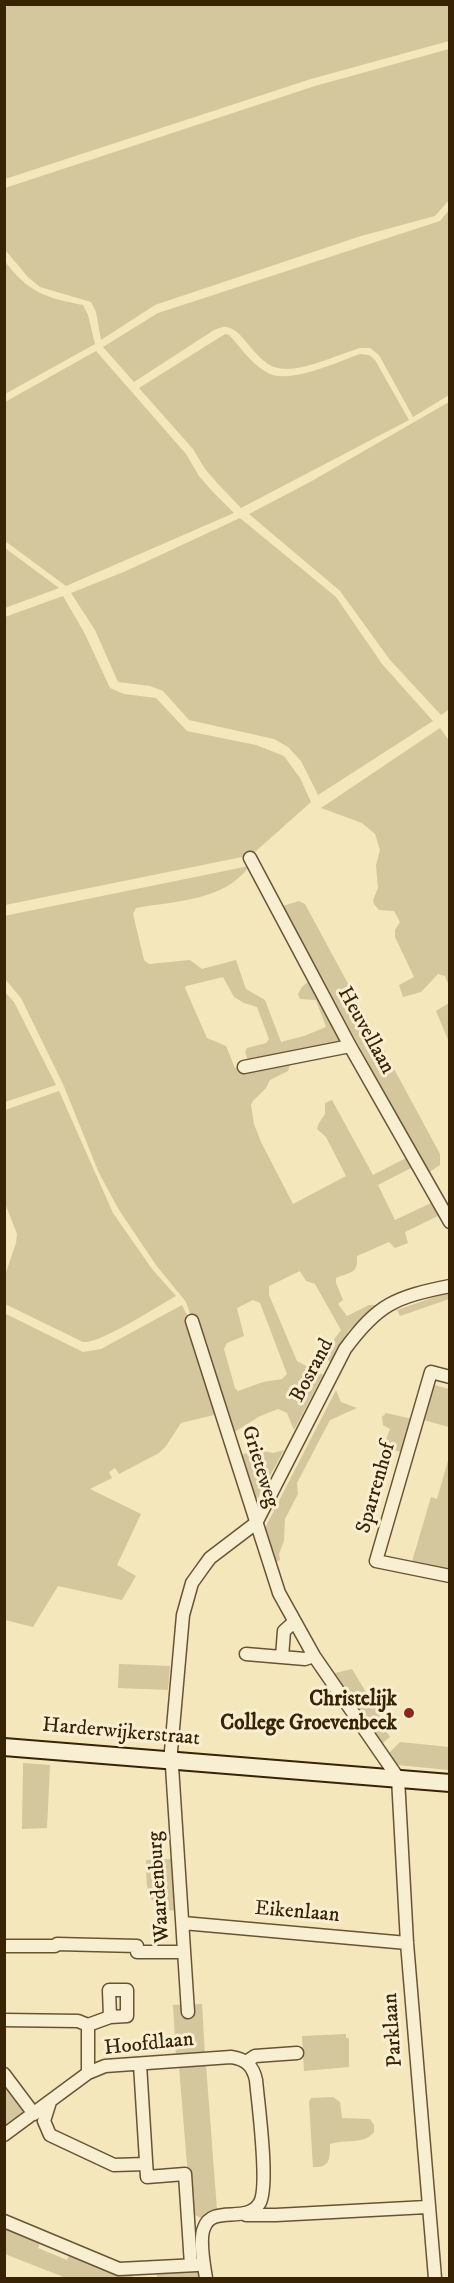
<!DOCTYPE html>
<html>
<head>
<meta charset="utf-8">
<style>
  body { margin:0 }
  #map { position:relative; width:454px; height:2283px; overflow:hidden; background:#f4e7bc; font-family:"IM FELL DW Pica",serif }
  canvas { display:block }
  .frame { position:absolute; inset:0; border:6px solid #392305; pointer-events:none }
</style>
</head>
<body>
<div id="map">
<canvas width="454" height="2283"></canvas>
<div class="frame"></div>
</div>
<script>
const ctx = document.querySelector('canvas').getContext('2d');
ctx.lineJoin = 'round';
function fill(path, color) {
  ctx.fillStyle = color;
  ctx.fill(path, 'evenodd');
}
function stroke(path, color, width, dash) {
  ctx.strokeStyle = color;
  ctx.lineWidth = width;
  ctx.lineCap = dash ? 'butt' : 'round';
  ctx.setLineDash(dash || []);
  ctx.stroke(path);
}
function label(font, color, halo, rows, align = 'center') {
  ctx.font = font + ' "IM FELL DW Pica",serif';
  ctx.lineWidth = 6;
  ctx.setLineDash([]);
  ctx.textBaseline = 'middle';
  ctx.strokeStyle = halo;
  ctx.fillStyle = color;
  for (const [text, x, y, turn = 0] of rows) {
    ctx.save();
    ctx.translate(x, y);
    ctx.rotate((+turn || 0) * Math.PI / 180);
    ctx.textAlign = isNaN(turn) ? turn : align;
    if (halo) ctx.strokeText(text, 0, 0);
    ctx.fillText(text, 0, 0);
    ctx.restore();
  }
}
fill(new Path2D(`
  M9,5H449V41L311,79L5,179L4,8Z
  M449,49V200L435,216L361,236L155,305L101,340L96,312L91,302L40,287L28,277L6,251L5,188L315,86Z
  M449,210V395L413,417L379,355L370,348H360C337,355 300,373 278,368C256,364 244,330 227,327C223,326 218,329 214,330L134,382L103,347L158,313L440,221Z
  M4,260C27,292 46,298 83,305L88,315L95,344L5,394Z
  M225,334L229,335C241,348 254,367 270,374C292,383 338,362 360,354L369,355L375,360L409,420L241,508L219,485L205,469L193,449L139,388Z
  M96,351L186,454L199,476L212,491L234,513L66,586L5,541V402Z
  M449,402L450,709L441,715L390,660L340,591L249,514L310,482Z
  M240,518L336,597L382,664L433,721L318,795L301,761L288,747L274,739L189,720L163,691L150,686L118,682L95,630L71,593L126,571Z
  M5,548L59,588L5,608Z
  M63,596L85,634L110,688L124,694L156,698L187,731L256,745L284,756L300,778L311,802L256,851L247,856L5,905V617Z
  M440,728L450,742L449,986L445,976L438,974L421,992L403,997L399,985L414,977L395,937V930L400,922L394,911L379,910L374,904L373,900L378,888L376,865L380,850L375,834L362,823L321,808Z
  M249,866C226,901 174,901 136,908L133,914L144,960L149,964L190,960L202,969L236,960L246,989L265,1000L281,1042L304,1036L326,1027L316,1000L300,999L298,994L302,987L310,980L343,1040L248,1060L245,1052L247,1048L266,1043L269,1039L257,1007L244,1003L234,997L223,977L186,986L185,988L207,1038L226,1046L235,1068L292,1058L288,1071L270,1080L266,1088L253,1101L251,1105L254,1124L261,1142L293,1204L346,1176L326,1137L317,1129L319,1123L325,1114V1103L332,1100L373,1175L408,1157L413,1167L378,1185L395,1220L433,1202L440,1215L405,1232L408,1243L395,1248L389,1242L357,1256C358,1274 352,1271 336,1278V1283L343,1300L338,1304L347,1316L369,1305H377L349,1330L330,1362L325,1356L329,1346L341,1330L315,1284L306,1281L300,1271L269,1286V1295L297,1361L323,1375L294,1430L287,1413L278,1409L260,1416L233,1433L186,1302L156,1265L119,1210L99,1173L63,1084L21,998L5,979L4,916ZM253,1300L260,1303L287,1374L282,1379L263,1382L238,1391L235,1388L224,1349L227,1343L244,1336L237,1308Z
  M299,901L305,904L440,1154V1165L428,1173L283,906Z
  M4,991L14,1002L56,1085L5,1102Z
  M449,1003V1042L436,1011Z
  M59,1091L113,1213L152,1269L176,1296C158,1306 100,1344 83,1342L5,1304V1275L16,1243L17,1234L5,1203V1110Z
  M449,1292V1299L400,1316L397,1310Z
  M182,1305L191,1323L218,1414L181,1423L166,1446L159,1453L119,1474L115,1468L109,1472L112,1478L90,1489L141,1514L117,1565L136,1576L122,1600L58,1586L33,1627L5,1620L4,1313L83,1352L101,1349Z
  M434,1385L449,1389V1427L420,1419L429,1387L433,1388Z
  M336,1390L341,1402L357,1408L330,1420L297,1483L298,1494L285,1519L284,1541L279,1554L280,1560L275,1563L265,1528Z
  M386,1413L412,1419L402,1452L392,1450L384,1445L390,1429L383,1425L382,1417Z
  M259,1450L273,1453L284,1450L258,1498L252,1496L240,1455Z
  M449,1457V1572L411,1565L431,1497L437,1499Z
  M119,1664L170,1666L168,1690L118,1688Z
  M352,1669L381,1717V1723L390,1737L382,1744L331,1674Z
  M400,1742L449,1747V1770L397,1765L389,1753Z
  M23,1763L50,1765L47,1828L22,1829Z
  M172,1859L176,1911C143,1909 147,1885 146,1860Z
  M202,2004L205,2055L176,2057L173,2005Z
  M346,2034V2038H349V2067L304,2071L302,2036Z
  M206,2065L217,2210L203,2219L191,2213L179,2067Z
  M4,2080L24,2110L22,2116L4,2130Z
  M333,2097L340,2102L342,2118L370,2119L374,2125V2132C364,2145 345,2139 330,2144C330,2159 330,2168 313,2167L309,2102L311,2098Z
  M4,2226L41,2241L38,2248L67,2260L70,2253L132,2273L133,2278H66L5,2254Z
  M201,2269L202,2278H157V2271Z`), '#d4c69d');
const street = new Path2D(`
  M250,858L350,1046L450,1222
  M244,1067L350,1046
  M192,1321L279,1593L314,1656L398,1778L407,1943L435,2278
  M450,1377L431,1372L376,1561L450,1576
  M246,1654L305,1659L314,1656
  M282,1657L284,1631L294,1622
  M183,1923L407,1943
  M4,1946H55L57,1944L137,1946V1952H184
  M188,2012L171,1751L183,1615L192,1583L202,1569L210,1558L256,1523L345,1349C378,1304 395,1297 450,1286
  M4,2020L78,2021L88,2025V2073
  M88,2025L110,2017L109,1990H127V2016L110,2017
  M246,2062L255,2056L297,2053
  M140,2064L147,2177L185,2174L191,2265
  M4,2074L34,2114
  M50,2102L44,2121L50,2135L114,2165L146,2164
  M4,2135L88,2073L105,2066L231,2057C246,2059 253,2066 256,2080C258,2103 270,2189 259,2204C246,2224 212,2204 204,2228C199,2239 204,2266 206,2278
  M246,2215H276L427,2207
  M4,2221L119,2269L197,2265`);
const secondary = new Path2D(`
  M4,1747L450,1783`);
stroke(street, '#685433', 15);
stroke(secondary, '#392305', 20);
stroke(street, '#f8efd3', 12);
stroke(secondary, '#f8efd3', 16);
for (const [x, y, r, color] of [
  [409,1713,6,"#8f2418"]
]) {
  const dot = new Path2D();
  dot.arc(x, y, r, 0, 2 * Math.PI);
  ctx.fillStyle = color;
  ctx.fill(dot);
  stroke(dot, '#f8efd3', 2);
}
label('21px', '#392305', '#f8efd3', [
  ["Heuvellaan",365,1031,61],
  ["Bosrand",313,1371,-62],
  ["Grieteweg",259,1467,73],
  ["Sparrenhof",377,1488,-74],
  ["Harderwijkerstraat",121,1733,5],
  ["Waardenburg",160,1887,-94],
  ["Eikenlaan",297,1913,5],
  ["Parklaan",394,2030,-94],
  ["Hoofdlaan",149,2045,-6]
]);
label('bold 21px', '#392305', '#f8efd3', [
  ["Christelijk",397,1701],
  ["College Groevenbeek",397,1725]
], 'right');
</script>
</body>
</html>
